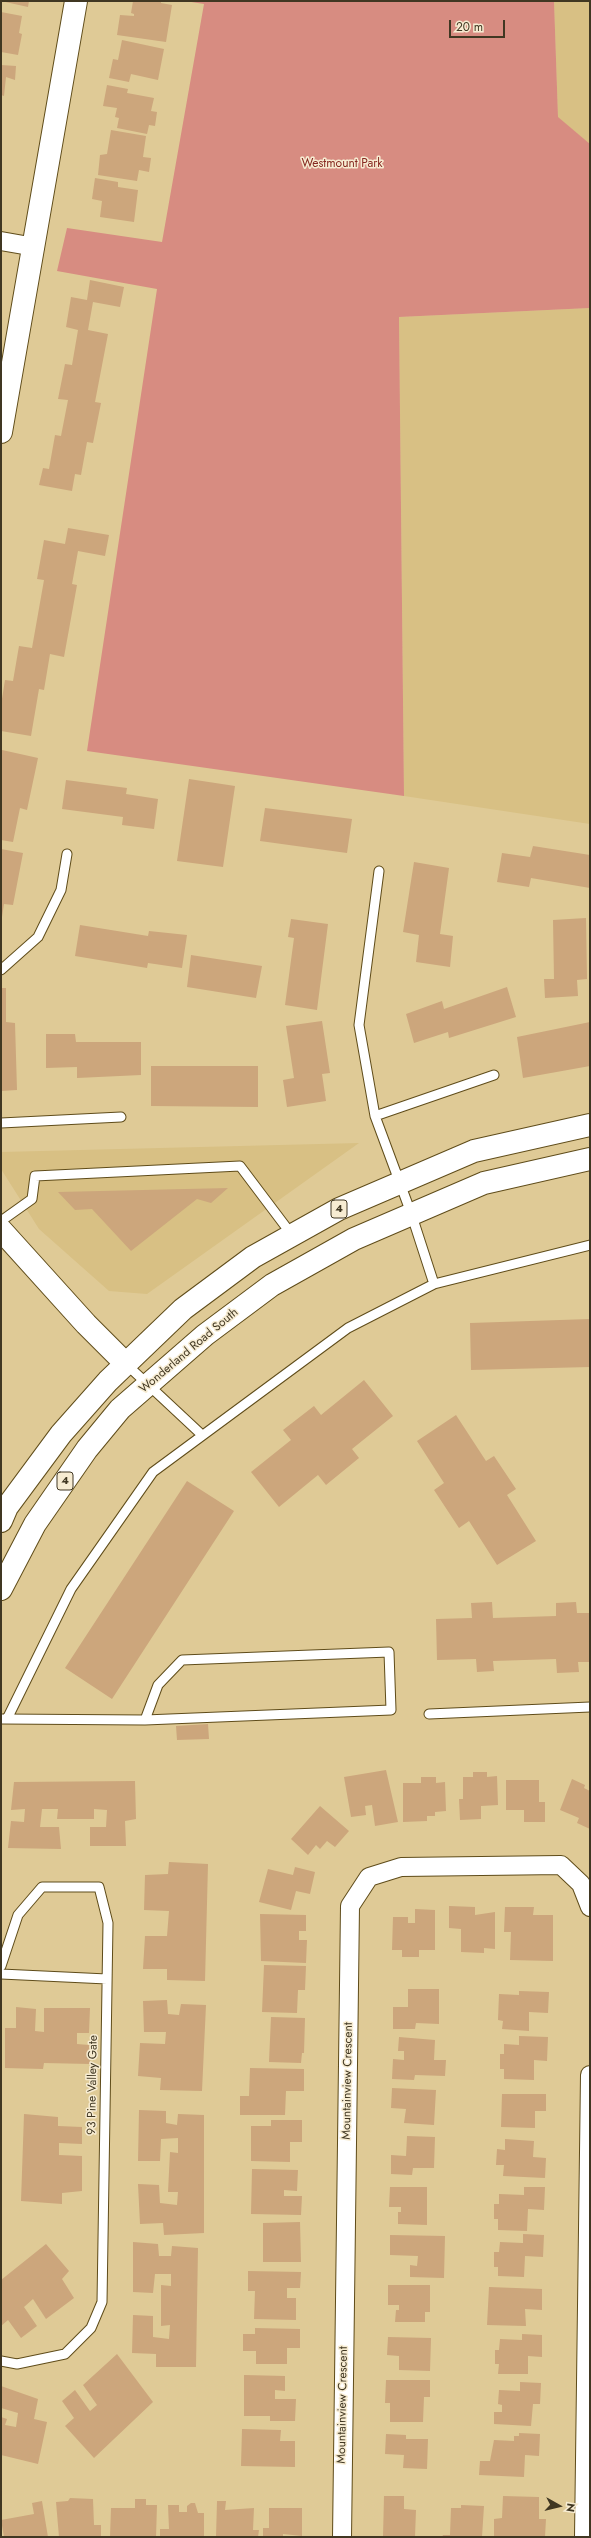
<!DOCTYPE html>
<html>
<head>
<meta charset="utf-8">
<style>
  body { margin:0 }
  #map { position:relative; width:591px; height:2538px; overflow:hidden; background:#dfca96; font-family:Jost,sans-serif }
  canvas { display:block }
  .frame { position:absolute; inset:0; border:2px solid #403722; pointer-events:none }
  .north { position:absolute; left:539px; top:2486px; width:40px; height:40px; -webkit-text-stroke:3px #f7ecd2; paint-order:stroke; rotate:98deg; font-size:11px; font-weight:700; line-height:16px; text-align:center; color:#403722 }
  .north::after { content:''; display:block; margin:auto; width:14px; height:18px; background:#403722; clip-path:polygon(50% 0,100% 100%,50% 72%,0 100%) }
  .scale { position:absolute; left:449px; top:20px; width:56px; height:18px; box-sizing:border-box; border:2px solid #403722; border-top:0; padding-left:5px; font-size:12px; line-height:14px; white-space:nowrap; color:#403722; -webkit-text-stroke:3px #f7ecd2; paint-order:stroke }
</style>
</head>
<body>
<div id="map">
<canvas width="591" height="2538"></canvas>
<div class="frame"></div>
<div class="north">N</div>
<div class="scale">20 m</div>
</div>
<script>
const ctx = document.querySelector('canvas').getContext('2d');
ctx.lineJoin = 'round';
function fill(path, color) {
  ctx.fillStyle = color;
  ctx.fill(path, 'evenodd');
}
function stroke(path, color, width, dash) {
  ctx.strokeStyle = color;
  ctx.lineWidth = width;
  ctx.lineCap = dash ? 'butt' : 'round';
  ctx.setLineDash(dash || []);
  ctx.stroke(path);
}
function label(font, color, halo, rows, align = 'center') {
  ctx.font = font + ' Jost,sans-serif';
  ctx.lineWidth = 3;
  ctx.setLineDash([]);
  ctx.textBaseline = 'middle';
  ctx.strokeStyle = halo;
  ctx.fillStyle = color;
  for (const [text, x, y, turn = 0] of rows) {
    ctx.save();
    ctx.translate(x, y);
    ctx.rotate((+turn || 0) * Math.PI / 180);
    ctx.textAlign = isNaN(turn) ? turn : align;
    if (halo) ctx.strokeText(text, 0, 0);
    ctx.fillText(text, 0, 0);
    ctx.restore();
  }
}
fill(new Path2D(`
  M554,1H590V144L558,118Z
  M590,308V824L404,796L399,317Z
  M359,1143L147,1294L109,1291L39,1229L1,1169V1152Z`), '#d8c084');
fill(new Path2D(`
  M185,1H554L558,117L590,144V308L399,317L404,796L87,751L157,289L57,271L67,228L162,242L204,4Z`), '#d78c81');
fill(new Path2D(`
  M1,1H29L28,7Z
  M133,1H161V3L172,5L166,42L117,35L120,15L134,16V14L131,13Z
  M1,12L22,16L19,33L22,34L18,55L1,52Z
  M122,40L164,49L158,80L131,74L129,82L109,78L113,59L118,60Z
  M1,65L16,66L15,80L6,77L4,96L1,95Z
  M107,85L128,89L127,93L154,98L151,111L157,112L155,126L149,125L147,134L117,128L119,118L115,117L117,108L103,106Z
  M111,130L146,136L143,157L151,158L149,172L139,170L137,181L98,175L100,155L107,154Z
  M95,178L118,182V187L138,190L134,222L100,217L102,201L92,199Z
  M90,280L124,287L120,307L93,302L88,330L108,334L95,402L101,403L93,443L87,442L81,475L75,474L72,491L39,485L43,468L49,469L55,435L61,436L68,400L58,399L65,364L72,365L78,330L66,327L71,297L87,300Z
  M68,528L109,535L105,556L78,551L72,584L77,585L64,657L50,654L44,690L39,689L31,736L1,731V705L5,680L13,681L19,646L32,648L44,580L37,579L44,540L65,544Z
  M2,750L38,758L27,810L20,808L13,842L1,840Z
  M189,779L235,786L223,867L177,861Z
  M66,780L127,788L126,794L158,799L154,829L122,825L123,817L62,809Z
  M265,808L352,819L347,853L260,841Z
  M533,846L590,855V888L531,878L529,887L497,882L502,853L530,857Z
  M1,849L23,853L13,905L4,904L2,917Z
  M414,862L449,868L440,934L453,936L450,967L416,962L419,935L403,932Z
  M586,918L587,979L577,980L578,996L545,998L544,979H554L553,920Z
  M291,919L328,924L317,1010L285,1005L294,938L288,937Z
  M80,925L148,936L149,931L187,935L182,968L148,963L147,968L75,956Z
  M191,955L262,966L256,998L187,987Z
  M507,987L516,1017L449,1038L448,1032L414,1043L406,1014L442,1001L444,1009Z
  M1,988H6V1022L15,1023L17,1090L1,1091Z
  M322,1021L330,1073L322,1074L326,1101L287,1107L283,1080L294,1078L286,1026Z
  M590,1022V1066L523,1078L517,1037Z
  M46,1034H75L76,1042H141V1075L77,1078V1067L46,1068Z
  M151,1066H258V1107L151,1106Z
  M228,1188L211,1203L197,1199L131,1251L92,1209L75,1210L58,1192Z
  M590,1319V1367L471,1370L470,1323Z
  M364,1380L393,1416L352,1449L359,1458L326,1485L318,1475L279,1507L251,1472L291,1440L283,1430L314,1406L321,1415Z
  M456,1415L486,1461L494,1456L516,1489L507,1495L536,1541L497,1565L469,1521L459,1528L434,1490L444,1483L417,1441Z
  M187,1481L234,1511L112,1699L65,1668Z
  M492,1602L493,1618L556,1616V1603L576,1602L577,1613H590V1662H578L579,1672L557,1673L556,1659L493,1661L494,1671L477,1672L476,1659L437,1660L436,1619L472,1618L471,1603Z
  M208,1724L209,1739L177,1740L176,1726Z
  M386,1770L398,1822L375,1826L372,1805L365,1806L366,1815L351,1817L344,1777Z
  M473,1772H487V1777L497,1776L498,1805L481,1806V1819L460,1820L459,1799H463V1777H473Z
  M421,1777H436V1783L445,1782L446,1811L435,1812V1816H427V1821L403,1822V1783H421Z
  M572,1779L585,1785L584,1788L590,1791V1829L577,1823L579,1818L560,1810Z
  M506,1780H539V1802H545V1822H524V1810H506Z
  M135,1781L136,1819L125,1821L126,1846H90V1827H106L107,1810L94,1809V1819H57L58,1809H42L40,1827H59L61,1849L8,1848L11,1821L24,1822L25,1809L11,1810L14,1782Z
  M320,1806L349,1831L335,1847L327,1841L320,1849L316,1845L308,1855L291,1839Z
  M169,1862L208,1864L205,1981L167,1980V1969H143L145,1936H167L169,1911L144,1910L145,1875L168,1874Z
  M295,1867L315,1872L310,1894L296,1891L291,1910L259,1902L268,1869L293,1875Z
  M449,1906L475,1907V1915L495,1912V1949L484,1948V1953L461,1952V1929L449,1928Z
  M505,1907H534L533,1915H553V1961L510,1960L511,1932H504Z
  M415,1909L435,1910V1950H419V1957H402V1950H392L393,1917H408V1923H415Z
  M260,1914L306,1915V1931H299V1940H307L306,1963L261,1961Z
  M264,1965L306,1966L305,1990H298L297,2013L262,2012Z
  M408,1989H439V2024L416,2023L415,2029H393V2007H408Z
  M519,1991L549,1992L548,2013L529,2012V2031L502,2029L503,2021L498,2020L499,1994L519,1995Z
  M167,2000L168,2014L179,2015L181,2004L206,2005L202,2091L160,2090L161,2078L138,2076L140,2043L165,2044L166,2032H144L143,2001Z
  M16,2007L36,2009L35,2031L44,2032V2008H90L89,2033H77V2044L89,2045L90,2064L44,2063L43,2069L5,2068V2028H16Z
  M271,2017L305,2018L304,2053H302L301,2063L269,2062Z
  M519,2036L548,2037L547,2061L534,2060V2080L504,2079V2069H500V2054H504V2044L519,2045Z
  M399,2037L435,2040L434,2060H446L445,2076L415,2075L414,2080L392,2079L393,2059L404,2060V2051H398Z
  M250,2068L304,2069V2091H286L285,2115H240V2096H249Z
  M392,2088L436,2090L434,2125L404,2123L406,2109L391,2108Z
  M502,2094H546V2111H535V2128L501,2127Z
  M139,2110L166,2111V2123L177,2125L178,2114L204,2115V2233L164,2235L163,2223L140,2224L138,2184L159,2185L160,2203L177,2205L178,2192H168L170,2152L178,2153V2138L161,2139L160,2161H138Z
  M24,2114L58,2117V2126L82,2127V2144L59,2143V2155L82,2156V2191L62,2193V2204L21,2201Z
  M271,2120H302V2142H290V2162L251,2161V2126H271Z
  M407,2136L435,2137L434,2168H413L412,2175L391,2174V2155L406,2156Z
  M505,2139L534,2141L533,2157L546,2158L545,2178L503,2176L504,2165H496L497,2149L505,2150Z
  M252,2169L298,2170L297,2191L284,2190V2196H302L301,2215L251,2214Z
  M390,2187H427V2225L398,2224V2212H401V2207H389Z
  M524,2187H545L544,2210L528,2209L527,2231L498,2230V2219H494V2204H499V2194L524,2195Z
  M300,2222L301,2262H263V2223Z
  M523,2234L544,2235L543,2257L525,2256L524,2277L498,2276V2267H494V2252H499L500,2242L523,2243Z
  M390,2235L445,2236L444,2278L410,2277V2265L417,2266L418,2256L390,2255Z
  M133,2242L158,2244L159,2256H171L172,2246L198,2248L196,2367H156V2354L132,2353L133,2315L153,2316V2337L169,2339L170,2325L161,2326V2285L171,2286V2274H155L153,2293L133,2292Z
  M46,2244L69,2271L62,2279L74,2298L46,2319L33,2299L24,2307L37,2326L21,2338L8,2320L1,2326V2280Z
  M248,2271L301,2272L300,2288H287V2298H296V2320L254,2319L255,2291H248Z
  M388,2285H430V2312H425V2322H395L396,2310H399V2305H388Z
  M489,2287L542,2289V2310L525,2309L526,2326L487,2325Z
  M255,2328L300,2329V2348H287V2364H256V2351H243V2334H255Z
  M522,2334L542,2335V2357L528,2356V2374H498L499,2364H495V2350H499L500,2339L522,2340Z
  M388,2337L431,2338L430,2371L399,2370V2356L387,2355Z
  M117,2354L153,2402L94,2458L65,2426L74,2418L62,2401L75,2390L90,2411L97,2405L83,2385Z
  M244,2375L285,2376V2391L275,2390V2399H296L295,2421H270V2416H244Z
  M386,2380H430V2397H424L423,2422H390V2403H385Z
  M520,2382L541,2383L540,2404H533L531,2426L494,2424V2412H502V2405L498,2404L499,2390L520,2391Z
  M1,2386L38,2399L34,2419L47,2422L38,2464L1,2455V2417L7,2419L5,2425L16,2427L18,2413L1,2408Z
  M242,2429L281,2430L280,2441H295V2467L241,2466Z
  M519,2433L540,2434L539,2456L525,2455L524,2477L479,2475L480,2461H490L494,2440L514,2441V2436H519Z
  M386,2434L406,2435V2439H428L427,2469L403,2468L404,2455L385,2454Z
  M384,2496H404V2509L416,2510L415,2537H383Z
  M503,2496L539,2497V2519H546L545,2537H494V2519L502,2518Z
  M70,2498L93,2499L94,2525H101V2537H59L56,2502L68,2501Z
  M135,2499H146V2505H157L156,2537H110L111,2508H135Z
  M42,2501L48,2537H4L1,2520L34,2514L32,2503Z
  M217,2501H226L225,2510L254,2508L253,2530H259L258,2537H216Z
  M191,2503H195L198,2513H204V2537H160V2529H169L168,2505H179V2512H187V2506Z
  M461,2505L484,2506L482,2537H442L443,2535H450L451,2508H461Z
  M269,2508H302V2536L283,2534V2537H263V2528H269Z`), '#cca67c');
const service = new Path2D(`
  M379,871L359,1025L375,1116L411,1213L434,1284
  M1,970L38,937L61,890L67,854
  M375,1116L494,1075
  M1,1123L121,1117
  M1,1221L32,1199L35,1176L240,1166L292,1235
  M126,1364L202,1435
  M429,1714L590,1707
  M2,1719L145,1720L391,1710L389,1652L182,1660L158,1685L145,1720
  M7,1719L71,1589L153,1472L348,1328L434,1284L590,1245
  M1,1966L18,1915L42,1887H99L108,1923L102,2302L91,2328L65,2354L17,2364L1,2361
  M1,1974L107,1979`);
const minor = new Path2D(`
  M1,241L35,247
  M342,2537L350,1906L369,1877L401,1867L561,1865L581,1884L590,1907
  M584,2537L590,2075`);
const tertiary = new Path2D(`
  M1,432L76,1
  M1,1230L86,1324L126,1364`);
const primary = new Path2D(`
  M1,1521L7,1507L61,1434L108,1381L183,1309L253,1257L339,1209L474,1151L590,1125
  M1,1589L35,1524L87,1449L120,1409L205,1335L272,1285L354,1239L484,1183L590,1159`);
stroke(service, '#5f4c1a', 11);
stroke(minor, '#5f4c1a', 20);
stroke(tertiary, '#5f4c1a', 24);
stroke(primary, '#5f4c1a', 24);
stroke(service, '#fff', 9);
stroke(minor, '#fff', 18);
stroke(tertiary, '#fff', 22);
stroke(primary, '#fff', 22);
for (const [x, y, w] of [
  [339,1209,16],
  [65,1481,16]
]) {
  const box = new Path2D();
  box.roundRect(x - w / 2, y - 9, w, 18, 3);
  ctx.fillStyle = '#f7ecd2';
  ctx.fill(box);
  stroke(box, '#403722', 1);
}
label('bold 11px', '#403722', null, [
  ["4",339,1209],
  ["4",65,1481]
]);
label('12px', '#862820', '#f7ecd2', [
  ["Westmount Park",342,164]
]);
label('12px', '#403722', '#f7ecd2', [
  ["Wonderland Road South",189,1351,-40],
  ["Mountainview Crescent",348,2081,-89],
  ["93 Pine Valley Gate",93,2085,-89],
  ["Mountainview Crescent",343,2405,-89]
]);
</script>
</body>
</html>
